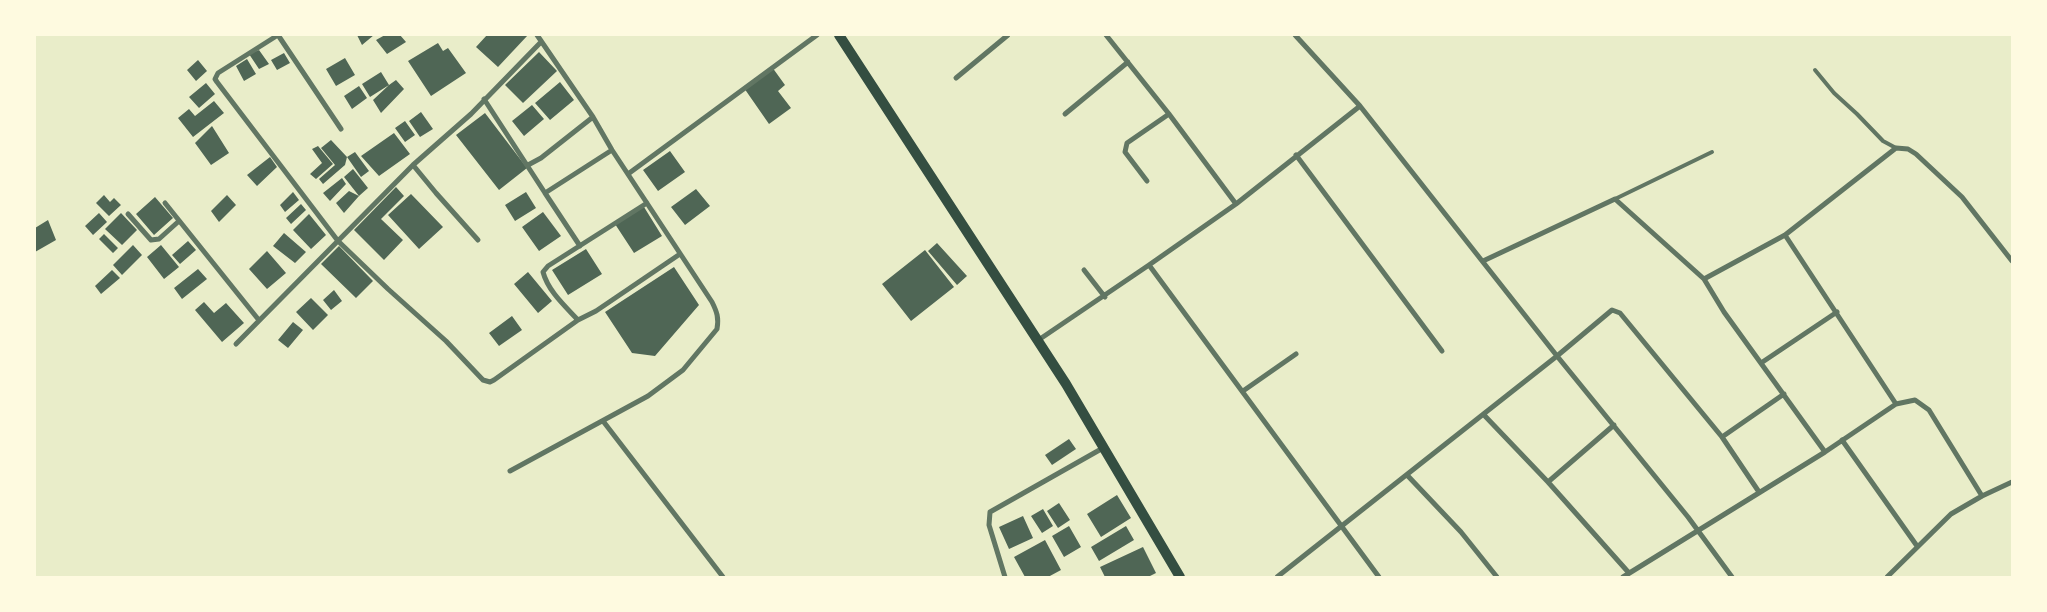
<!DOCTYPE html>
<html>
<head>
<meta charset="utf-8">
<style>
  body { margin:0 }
  #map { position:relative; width:2047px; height:612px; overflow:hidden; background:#e9edc9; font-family:"IBM Plex Sans",sans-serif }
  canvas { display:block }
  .frame { position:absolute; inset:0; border:36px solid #fefae0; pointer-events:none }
</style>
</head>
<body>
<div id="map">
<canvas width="2047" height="612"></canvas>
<div class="frame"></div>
</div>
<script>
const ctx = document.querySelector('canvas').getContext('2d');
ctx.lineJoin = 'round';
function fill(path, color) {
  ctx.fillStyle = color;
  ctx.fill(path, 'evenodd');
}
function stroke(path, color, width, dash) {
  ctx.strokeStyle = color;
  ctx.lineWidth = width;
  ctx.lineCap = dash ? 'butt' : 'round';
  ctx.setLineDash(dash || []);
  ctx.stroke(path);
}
fill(new Path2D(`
  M357,35H374L362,45Z
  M385,35H400L406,42L387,54L376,40Z
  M487,35H528L498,67L476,47Z
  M438,43L443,51L448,48L466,73L431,96L408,61Z
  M259,50L269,64L259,69L249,54Z
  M539,52L557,71L523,103L505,85Z
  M284,53L290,63L277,70L271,60Z
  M345,58L355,75L336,86L326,69Z
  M247,59L256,74L244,81L236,66Z
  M198,60L207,71L196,81L187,70Z
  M772,67L785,85L778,91L791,108L769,124L744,88Z
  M381,72L389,85L396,80L404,89L381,113L373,100L389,85L370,97L362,84Z
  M560,82L574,100L550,120L535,103Z
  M206,83L215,94L199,108L189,97Z
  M359,86L367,98L352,109L344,96Z
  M214,101L224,113L193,137L178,118L189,109L195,116Z
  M532,105L544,119L524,136L512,121Z
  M421,112L433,129L420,137L409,121Z
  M485,113L527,168L499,190L456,135Z
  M405,121L415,135L405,142L395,128Z
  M212,126L229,153L211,165L195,143Z
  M394,133L410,154L379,176L361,156Z
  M331,140L347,157L355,152L369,171L361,177L347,157L345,165L323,184L319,179L335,165L321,148Z
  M318,146L333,164L316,179L310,174L322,163L312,149Z
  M670,151L685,172L658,191L643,170Z
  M270,157L277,167L257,186L247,175Z
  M353,169L368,188L359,196L344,213L336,203L349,191L359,196L344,177Z
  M342,178L346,184L330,201L323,193Z
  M396,187L404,196L381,219L403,240L384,260L354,230Z
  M696,189L710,206L685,225L671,207Z
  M293,192L299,200L285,212L280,205Z
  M526,192L536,208L515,221L505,205Z
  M411,194L443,227L419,249L388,215Z
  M104,195L110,202L114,198L121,205L109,216L96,203Z
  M227,195L236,205L219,222L211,211Z
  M155,197L173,218L154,235L136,214Z
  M301,204L306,210L291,224L286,218Z
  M644,207L662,236L634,253L615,224Z
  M543,212L561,236L539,251L522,227Z
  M99,213L107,222L93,235L85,226Z
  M121,213L137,230L122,245L105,229Z
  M309,214L326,235L311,249L293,230Z
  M48,220L56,240L35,252V228Z
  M284,233L306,252L295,263L273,246Z
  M104,234L118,248L113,253L99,239Z
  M188,241L196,250L180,264L172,255Z
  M937,243L967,276L957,285L928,251Z
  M133,245L142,255L122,275L113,265Z
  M161,245L179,267L164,279L147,257Z
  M339,246L373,281L356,298L321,264Z
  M586,249L602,274L568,295L552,270Z
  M925,250L954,287L911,321L882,284Z
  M267,251L286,273L267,289L249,269Z
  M674,267L699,305L655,356L632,353L605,312Z
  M198,269L207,279L182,299L174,288Z
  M112,270L120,278L101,294L95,286Z
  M528,272L552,301L538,313L514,284Z
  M334,290L342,301L331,310L323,300Z
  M311,298L328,315L313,330L296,312Z
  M204,302L214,313L226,303L244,323L222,342L195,310Z
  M512,316L522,330L499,346L489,333Z
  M293,322L303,330L288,348L278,340Z
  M1069,439L1076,449L1052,465L1045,455Z
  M1117,495L1131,518L1101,537L1087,514Z
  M1059,503L1070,520L1058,528L1047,511Z
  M1043,509L1053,526L1042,533L1031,516Z
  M1023,516L1033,538L1009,549L999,527Z
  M1069,526L1081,547L1064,557L1052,536Z
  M1126,526L1134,540L1099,561L1091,547Z
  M1045,540L1061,570L1048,577H1025L1014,557Z
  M1143,547L1156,573L1148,577H1105L1100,567Z`), '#4f6655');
stroke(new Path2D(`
  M1815,70L1834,93L1857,114L1883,141L1896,148
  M1615,199L1712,152`), '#617663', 4);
stroke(new Path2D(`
  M278,35L218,73L215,79L217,82L338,241L388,289L446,341L483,380L490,382L494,380L578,320
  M278,35L341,129
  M1106,35L1169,114L1236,204
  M1295,35L1360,106L1557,356L1688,517L1732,577
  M956,78L1008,35
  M484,99L545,193
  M1065,114L1128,62
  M1296,155L1442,351
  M413,165L436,193L478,240
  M528,165L541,158L593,117
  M628,174L817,35
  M1147,181L1125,152L1127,143L1169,114
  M165,203L258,319
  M647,203L548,266L543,272C548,291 565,306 578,320L596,311L680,254
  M128,214L151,240L159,239L179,221
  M1785,235L1896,148L1908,149L1916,154L1962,197L2012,261
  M580,246L545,193L612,150
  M1483,261L1615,199L1704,279L1785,235L1896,404
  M1149,265L1236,204L1360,106
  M1084,270L1105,297
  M1704,279L1724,312L1825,452
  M1037,341L1149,265L1379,577
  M236,344L413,165L471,114L541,42
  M1761,363L1837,312
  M1243,391L1296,354
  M1484,415L1548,482L1629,573
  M603,421L723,577
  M1722,437L1784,394
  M1842,440L1917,546
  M510,471L648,396L683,370L717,329C719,318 717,312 712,302L612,150L593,117L537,35
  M1407,475L1461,532L1497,577
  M1548,482L1614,425
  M1005,577L989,525L990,512L1103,448
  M1277,577L1557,356L1612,310L1620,313L1722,437L1759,492
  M1623,577L1825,452L1896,404L1915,400L1929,410L1982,496
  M1887,577L1951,514L1982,496L2012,482`), '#617663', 5);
stroke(new Path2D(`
  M839,35L1066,384L1180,577`), '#344e41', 10);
</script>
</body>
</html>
